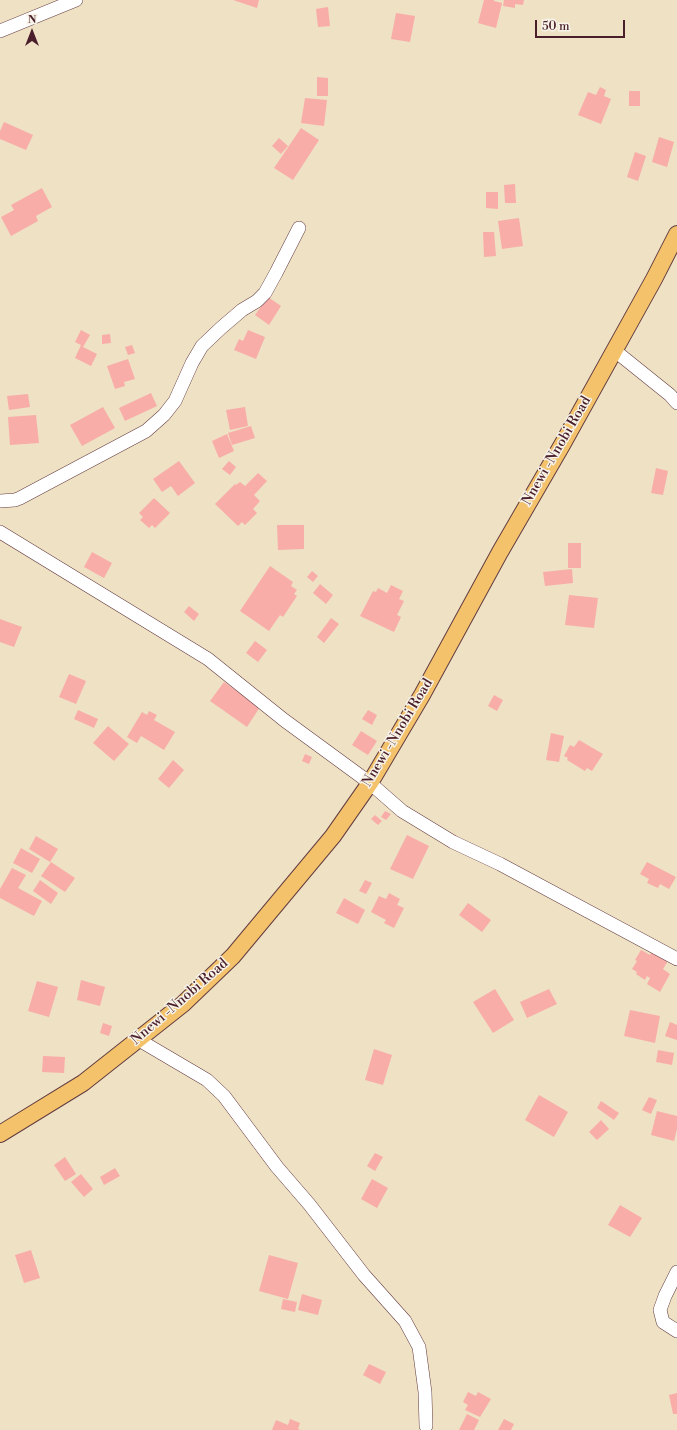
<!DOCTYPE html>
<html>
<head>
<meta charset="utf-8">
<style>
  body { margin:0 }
  #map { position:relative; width:677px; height:1430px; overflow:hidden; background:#efe1c3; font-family:"Libre Bodoni",serif }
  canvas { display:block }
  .north { position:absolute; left:12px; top:12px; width:40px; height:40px; -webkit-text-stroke:3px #f7f3e8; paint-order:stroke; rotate:0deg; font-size:11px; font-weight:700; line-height:16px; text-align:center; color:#4a1f2b }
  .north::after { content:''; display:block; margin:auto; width:14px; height:18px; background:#4a1f2b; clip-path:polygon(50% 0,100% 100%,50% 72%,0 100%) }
  .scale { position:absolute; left:535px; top:20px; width:90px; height:18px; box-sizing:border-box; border:2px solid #4a1f2b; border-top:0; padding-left:5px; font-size:12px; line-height:14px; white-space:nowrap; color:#4a1f2b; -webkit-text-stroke:3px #f7f3e8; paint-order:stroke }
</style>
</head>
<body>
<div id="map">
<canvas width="677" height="1430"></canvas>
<div class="north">N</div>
<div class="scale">50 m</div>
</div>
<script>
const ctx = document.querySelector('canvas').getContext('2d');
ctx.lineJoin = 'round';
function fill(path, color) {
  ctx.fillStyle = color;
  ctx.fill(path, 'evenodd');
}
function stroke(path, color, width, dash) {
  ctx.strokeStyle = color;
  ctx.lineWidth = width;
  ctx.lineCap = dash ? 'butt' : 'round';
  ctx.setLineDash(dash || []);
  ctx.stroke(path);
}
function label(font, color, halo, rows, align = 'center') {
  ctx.font = font + ' "Libre Bodoni",serif';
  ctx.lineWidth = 3;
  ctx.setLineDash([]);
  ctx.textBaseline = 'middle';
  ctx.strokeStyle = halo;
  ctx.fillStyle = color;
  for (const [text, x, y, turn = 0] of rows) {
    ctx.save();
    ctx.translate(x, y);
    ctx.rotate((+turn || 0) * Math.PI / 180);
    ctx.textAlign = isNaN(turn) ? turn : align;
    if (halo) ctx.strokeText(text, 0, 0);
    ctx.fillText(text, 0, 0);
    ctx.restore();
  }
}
fill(new Path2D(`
  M233,0H259L257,8Z
  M484,0H494V1L502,3L496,28L478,23Z
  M504,0H524L523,5L515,4V8L503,6Z
  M328,7L330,26L318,27L316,9Z
  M396,13L415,16L410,42L391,39Z
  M317,77L328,78V96H317Z
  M600,87L606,90L604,96L611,99L601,124L578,115L588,92L596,95Z
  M629,91H640V106H629Z
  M305,98L327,100L324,126L301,123Z
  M4,122L33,135L26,150L0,139V131Z
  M301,128L319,140L293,180L274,168Z
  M659,137L674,142L667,167L652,162Z
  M279,138L288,146L281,154L272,146Z
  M635,152L646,156L638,181L627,177Z
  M515,184L516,203H505L504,185Z
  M42,188L52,207L36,216L38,221L11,236L1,217L14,210L11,205Z
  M486,192H498V209L486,208Z
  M519,218L523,246L502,249L498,221Z
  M483,232H494L496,256L484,257Z
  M268,297L281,306L269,325L255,315Z
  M81,330L90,335L83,347L97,354L91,366L75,358L81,345L75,342Z
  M248,330L265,337L256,359L234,350L239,339L243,341Z
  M110,334L111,343L102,344V335Z
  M132,345L135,353L128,355L125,347Z
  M128,359L135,379L124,382L125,386L115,389L107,366Z
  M151,393L157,406L125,421L119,408Z
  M28,394L30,407L9,410L7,396Z
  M103,407L115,428L82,446L70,425Z
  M245,407L248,426L230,430L226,410Z
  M36,415L39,443L10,445L8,417Z
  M251,426L255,438L232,445L228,433Z
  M227,434L234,451L219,458L212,441Z
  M179,461L195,483L178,496L171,486L162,492L153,479Z
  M229,461L236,467L230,475L222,469Z
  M656,468L668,471L663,495L651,493Z
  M258,473L267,481L254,495L260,501L253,509L257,513L245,525L242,522L238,526L215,504L235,484L236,485L240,482L245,486Z
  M154,498L170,513L155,528L152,525L149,528L140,520L143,517L139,513Z
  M277,525H304V549L278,550Z
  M568,543H581V568H568Z
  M92,552L112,563L104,578L84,567Z
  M270,566L293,582L291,586L297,590L294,594L297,596L283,617L280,615L269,631L240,611Z
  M572,569L573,583L545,586L543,572Z
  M312,571L318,576L313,582L307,577Z
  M320,584L333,595L326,604L313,593Z
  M391,585L403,591L399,599L404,601L397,615L401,617L394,632L360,616L373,591L376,592L378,588L387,593Z
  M569,595L598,598L594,628L565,625Z
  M189,606L199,614L194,621L184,612Z
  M331,618L339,624L324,643L317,637Z
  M0,619L22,627L14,647L0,642Z
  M255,641L267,650L258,662L246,653Z
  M69,674L86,681L76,704L59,697Z
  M224,682L260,707L247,727L210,701Z
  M494,695L503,700L497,711L488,706Z
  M78,710L98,719L94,728L74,719Z
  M368,710L377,715L372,725L362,719Z
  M149,711L157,715L154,720L175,732L164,750L141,736L137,743L127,737L142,712L147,715Z
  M108,726L129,744L114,761L93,743Z
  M361,731L377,741L368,755L352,745Z
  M551,733L564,736L559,762L546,760Z
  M579,740L603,754L592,771L587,768L585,771L567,760L568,758L564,756L570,745L574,747Z
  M305,754L312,757L309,764L302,761Z
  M173,760L184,770L169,788L158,779Z
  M385,811L391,814L386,820L381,817Z
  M375,815L382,821L378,825L371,819Z
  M407,835L429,846L413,879L390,869Z
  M36,836L58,849L50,862L29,849Z
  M21,848L40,859L32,873L13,863Z
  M51,862L75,878L65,892L41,876Z
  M647,862L676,877L669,889L660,884L658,888L647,883L649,879L640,874Z
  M12,868L26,875L18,888L42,901L34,916L0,898V889Z
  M40,880L58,893L51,904L33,891Z
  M365,880L372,883L366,894L359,891Z
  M389,893L400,899L397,905L404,908L394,928L384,923L386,920L371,912L379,896L386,899Z
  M344,898L365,910L358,924L336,913Z
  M468,903L491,920L482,932L459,915Z
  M641,950L650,955L652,951L668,961L663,969L670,974L660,992L647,984L650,978L647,976L645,980L636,974L637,972L632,969L637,961L635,960Z
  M81,980L105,987L100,1006L77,1000Z
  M37,981L58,987L49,1017L28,1011Z
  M495,989L514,1020L493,1033L473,1002Z
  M549,989L557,1004L527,1018L520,1002Z
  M630,1010L660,1016L655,1043L624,1036Z
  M670,1022L677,1025V1040L665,1036Z
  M103,1023L112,1026L109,1036L100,1033Z
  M374,1049L392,1055L383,1085L365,1080Z
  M658,1050L674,1053L672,1065L656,1062Z
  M43,1056L65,1057L64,1073L42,1072Z
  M539,1095L568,1112L554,1137L525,1120Z
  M649,1097L657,1100L651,1114L642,1110Z
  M601,1101L619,1113L614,1120L597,1108Z
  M657,1111L677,1116V1129L674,1141L651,1135Z
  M601,1120L609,1129L597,1140L589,1132Z
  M375,1153L383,1157L375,1171L367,1166Z
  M65,1157L76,1174L65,1181L54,1165Z
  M115,1168L120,1176L104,1185L100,1177Z
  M81,1174L93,1189L84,1197L71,1182Z
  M372,1179L388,1188L377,1208L361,1199Z
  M620,1205L642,1218L630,1237L608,1225Z
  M31,1250L40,1278L24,1283L15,1255Z
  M269,1255L298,1263L288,1299L259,1291Z
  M302,1294L322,1300L318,1315L298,1310Z
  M283,1299L297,1302L295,1312L281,1309Z
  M369,1364L386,1372L380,1384L363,1375Z
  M468,1392L476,1396L478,1392L491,1399L480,1417L465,1410L468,1405L463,1402Z
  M677,1393V1414H673L669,1395Z
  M467,1414L479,1420L474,1430H459Z
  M290,1419L300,1423L298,1429L301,1430H272L276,1420L288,1425Z
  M504,1419L514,1424L511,1430H498Z`), '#f8ada9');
const minor = new Path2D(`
  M0,31L76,0
  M614,350L670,395L677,403
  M0,501L15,500L20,498L146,431L164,415L175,401L192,363L202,346L221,328L242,310L257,301L265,293L276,273L299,228
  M0,532L208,659L284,720L370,783L402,811L453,842L500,864L677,959
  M139,1040L207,1080L224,1096L277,1167L309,1204L364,1275L405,1321L419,1347L425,1392L426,1426
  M677,1272L665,1296L660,1310L663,1322L677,1331`);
const major = new Path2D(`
  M0,1134L83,1083L183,1004L233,956L333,836L370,783L422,695L500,552L562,445L654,279L677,234`);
stroke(minor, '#633c42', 14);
stroke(major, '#633c42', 18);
stroke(minor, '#fff', 13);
stroke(major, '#f3c26a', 16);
label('14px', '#4a1f2b', '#f7f3e8', [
  ["Nnewi -Nnobi Road",557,451,-60],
  ["Nnewi -Nnobi Road",398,733,-59],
  ["Nnewi -Nnobi Road",180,1002,-41]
]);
</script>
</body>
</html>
